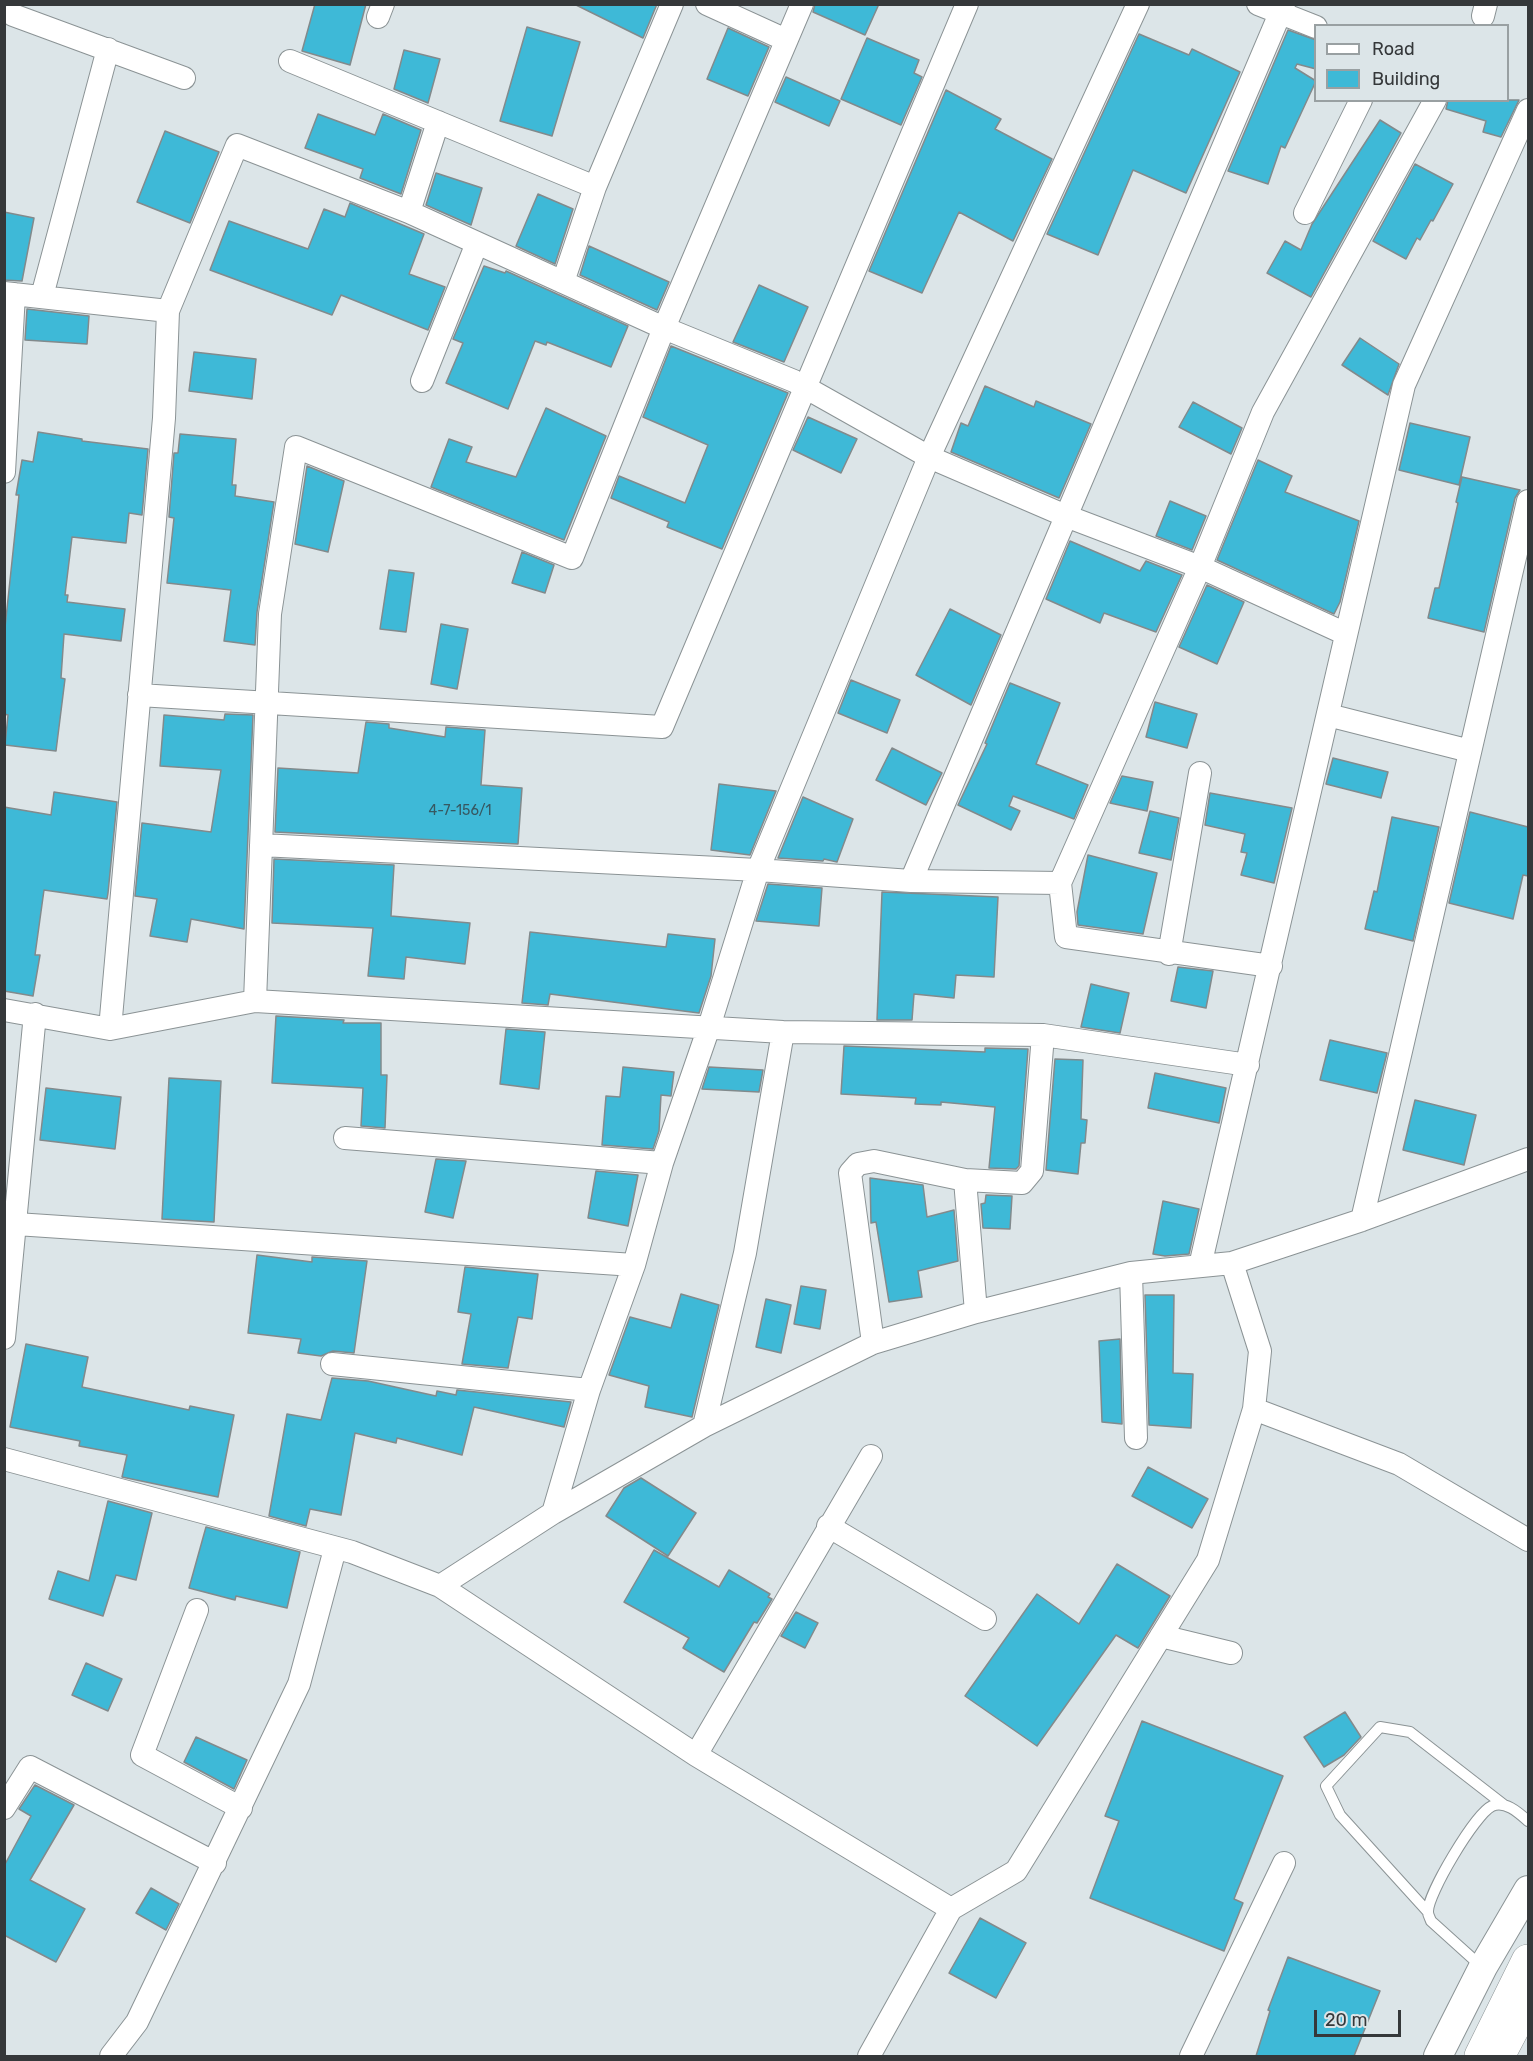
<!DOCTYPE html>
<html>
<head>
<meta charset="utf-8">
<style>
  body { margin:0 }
  #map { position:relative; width:1533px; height:2061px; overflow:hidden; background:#dce5e8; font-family:Rubik,sans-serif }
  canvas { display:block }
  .frame { position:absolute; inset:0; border:6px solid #35383a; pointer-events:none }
  .legend { position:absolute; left:1314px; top:24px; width:195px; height:78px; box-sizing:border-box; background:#dce5e8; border:2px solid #99a0a2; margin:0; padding:8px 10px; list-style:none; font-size:18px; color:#35383a }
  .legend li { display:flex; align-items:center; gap:12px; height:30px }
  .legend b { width:30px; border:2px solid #99a0a2 }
  .scale { position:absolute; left:1314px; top:2010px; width:87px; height:27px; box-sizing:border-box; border:3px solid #35383a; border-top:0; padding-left:8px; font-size:18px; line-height:21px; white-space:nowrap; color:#35383a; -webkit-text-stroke:4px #dce5e8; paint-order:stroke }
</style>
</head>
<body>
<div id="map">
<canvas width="1533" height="2061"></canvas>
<div class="frame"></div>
<ul class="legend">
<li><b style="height:8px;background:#fff"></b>Road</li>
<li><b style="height:16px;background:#3eb9d7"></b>Building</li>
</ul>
<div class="scale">20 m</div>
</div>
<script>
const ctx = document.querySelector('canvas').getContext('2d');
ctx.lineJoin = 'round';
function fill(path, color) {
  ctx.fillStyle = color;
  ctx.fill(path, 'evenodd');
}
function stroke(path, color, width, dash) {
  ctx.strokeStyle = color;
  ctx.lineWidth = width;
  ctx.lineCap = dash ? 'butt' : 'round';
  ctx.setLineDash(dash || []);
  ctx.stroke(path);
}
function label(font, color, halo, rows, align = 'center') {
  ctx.font = font + ' Rubik,sans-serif';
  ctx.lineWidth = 4.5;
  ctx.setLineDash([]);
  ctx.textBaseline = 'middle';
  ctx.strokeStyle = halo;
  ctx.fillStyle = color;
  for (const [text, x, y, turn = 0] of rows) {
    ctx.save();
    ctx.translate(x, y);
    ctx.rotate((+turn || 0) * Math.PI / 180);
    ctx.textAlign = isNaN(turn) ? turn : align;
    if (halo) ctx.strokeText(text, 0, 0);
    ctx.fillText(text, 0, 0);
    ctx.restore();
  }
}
const building = new Path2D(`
  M315,4H366L350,65L302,51Z
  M574,4H657L643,38Z
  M815,4H879L865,35L813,12Z
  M527,27L580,42L552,136L500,121Z
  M728,28L769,47L748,96L707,79Z
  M1288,30L1316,40V69L1297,64L1295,68L1316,81L1285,148L1281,146L1268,184L1228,171Z
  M1139,34L1189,55L1192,49L1240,72L1186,193L1133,170L1098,255L1047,234Z
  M867,38L919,60L914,73L922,77L901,125L841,99Z
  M404,50L440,59L428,103L394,89Z
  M786,77L840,101L829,126L775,102Z
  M946,90L1001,119L995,129L1052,159L1013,241L959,212L922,293L869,271Z
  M1448,100H1519L1501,137L1483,132L1486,121L1446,109Z
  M318,114L375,135L383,114L421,130L401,194L360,178L363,169L305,148Z
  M1380,120L1401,133L1311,297L1267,273L1285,241L1301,250L1312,224Z
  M165,131L219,152L190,223L137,202Z
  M1415,164L1453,184L1433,221L1431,220L1420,240L1417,238L1406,259L1373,241Z
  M436,173L482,188L471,225L426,205Z
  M538,194L573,209L555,264L516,246Z
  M350,203L424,234L409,274L445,287L428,330L341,295L332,315L210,270L229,221L308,249L324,209L345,217Z
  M4,212L34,218L22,281L4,280Z
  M589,246L669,282L657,310L580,275Z
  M484,266L505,273L506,271L628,326L611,367L547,342L546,345L535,341L508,409L446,383L463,343L453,339Z
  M759,285L808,307L784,362L733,342Z
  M27,309L89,316L87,344L25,340Z
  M1360,338L1399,364L1388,395L1342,365Z
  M671,346L788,393L722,549L667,527L669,522L611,498L619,476L685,503L708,445L643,417Z
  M194,352L256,359L252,399L189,391Z
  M985,386L1034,407L1036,401L1091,424L1059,498L951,452L961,423L968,426Z
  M1193,402L1242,428L1231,454L1179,427Z
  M546,408L606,436L564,540L431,487L449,439L472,447L466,462L516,477Z
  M808,417L857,439L841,473L793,450Z
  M1410,423L1470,437L1459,485L1399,470Z
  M38,432L82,439V441L148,449L142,515L129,513L126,543L72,537L65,595H68L67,602L125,609L121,641L64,634L61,678L65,679L56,751L5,745L8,715L4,714V637L19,495H16L22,460L33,462Z
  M180,434L236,439L232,485H236L235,496L274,502L257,612L255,645L224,641L231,590L167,583L174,518L169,517L174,453H178Z
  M1258,460L1292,476L1285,492L1359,521L1340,602L1334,614L1217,560Z
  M307,466L344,481L328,552L295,544Z
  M1462,477L1520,490L1515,498L1484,632L1428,618L1435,588H1439L1458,503L1456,502Z
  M1170,501L1206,516L1192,550L1156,536Z
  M1070,541L1140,571L1146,561L1182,575L1156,632L1104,613L1100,623L1046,599Z
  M522,552L554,565L545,593L512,583Z
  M389,570L414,573L406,632L380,629Z
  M1207,585L1244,602L1217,664L1179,647Z
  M950,609L1001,635L971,705L916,675Z
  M441,624L468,629L457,689L431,684Z
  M851,680L900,700L887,733L838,713Z
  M1010,683L1060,703L1036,764L1088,785L1074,819L1013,796L1009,806L1020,811L1011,830L958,805L987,744L985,743Z
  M1155,702L1197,714L1187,748L1146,737Z
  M225,714L253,715L244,929L191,919L187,942L150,936L157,899L135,896L142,823L211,832L221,770L160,766L164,715L224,720Z
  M366,722L389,724V728L445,737L446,727L485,730L481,785L522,788L518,844L275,832L278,768L358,773Z
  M892,748L942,773L926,805L876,780Z
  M1333,758L1388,772L1381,798L1326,784Z
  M1122,776L1153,782L1147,811L1110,803Z
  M719,784L776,791L750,855L711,850Z
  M54,792L117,802L108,893L107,899L44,890L35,955H40L33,996L4,991V807L51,815Z
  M1210,793L1292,808L1274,883L1241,875L1247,853L1241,852L1245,834L1205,825Z
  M803,797L853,819L837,862L824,859L823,861L778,858Z
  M1150,811L1179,818L1171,860L1139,853Z
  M1470,812L1528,827V876L1523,875L1513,919L1449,903Z
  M1392,817L1439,827L1413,941L1365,929L1374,891L1377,892Z
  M1088,855L1157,873L1143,934L1078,925L1077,912Z
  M274,859L394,865L391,916L470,923L465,964L406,957L404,979L368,976L373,928L272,923Z
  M768,884L822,888L819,926L756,921Z
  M882,892L998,897L994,977L956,975L954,998L914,994L912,1020H877Z
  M530,932L666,947L668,934L715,939L711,976L699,1013L550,994L548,1005L522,1003Z
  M1178,967L1213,971L1206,1008L1171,1001Z
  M1091,984L1129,993L1120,1033L1081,1027Z
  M276,1016L344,1020L343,1023H381V1075H387L385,1128L361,1126L363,1088L272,1083Z
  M506,1029L545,1032L539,1089L500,1084Z
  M1330,1040L1387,1053L1377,1093L1320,1080Z
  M844,1046L985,1052V1048L1028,1049L1019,1166L1016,1169L989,1168L995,1107L941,1102V1105L915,1104L916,1098L841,1094Z
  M1055,1059L1083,1060L1081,1119L1087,1120L1085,1143H1081L1078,1174L1046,1170Z
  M623,1067L674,1072L671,1096L661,1095L659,1131L653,1149L602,1145L606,1096L620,1097Z
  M709,1067L763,1070L759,1092L702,1089Z
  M1155,1073L1226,1088L1219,1123L1148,1108Z
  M169,1078L221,1081L214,1222L162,1219Z
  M46,1088L121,1097L115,1149L40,1140Z
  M1415,1100L1476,1115L1464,1165L1403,1150Z
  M436,1159L466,1161L453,1218L425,1212Z
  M596,1171L638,1175L628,1226L588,1218Z
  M870,1178L923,1185L927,1217L954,1210L958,1261L918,1271L922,1297L889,1302L876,1222L871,1223Z
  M986,1195L1012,1196L1010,1229L983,1228L981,1204L985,1203Z
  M1163,1201L1199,1209L1189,1254L1165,1256L1153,1254Z
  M257,1255L312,1262V1257L367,1261L354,1353L333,1351L321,1356L298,1353L301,1339L248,1333Z
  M465,1267L538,1274L532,1319L518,1317L508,1368L462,1364L471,1314L458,1312Z
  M801,1286L826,1290L820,1329L794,1324Z
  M681,1294L719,1305L692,1417L645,1407L649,1386L609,1375L630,1317L671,1328Z
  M1145,1295H1174L1173,1373L1193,1374L1191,1428L1149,1425Z
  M766,1299L791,1305L781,1353L756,1347Z
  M1120,1339L1122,1424L1102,1422L1099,1341Z
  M26,1344L88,1357L82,1387L189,1410L190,1406L234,1415L218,1497L122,1477L127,1455L79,1446L80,1441L10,1427Z
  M332,1378L368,1381L436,1396L437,1391L456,1395L457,1390L571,1402L564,1427L474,1407L462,1455L397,1438L396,1443L355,1433L341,1515L310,1509L306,1526L269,1516L287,1414L321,1420Z
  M1148,1467L1208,1499L1192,1528L1132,1496Z
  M641,1478L696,1513L668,1556L606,1516L624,1488Z
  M108,1501L152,1513L136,1580L116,1575L103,1616L49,1599L58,1571L89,1581Z
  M206,1527L300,1552L287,1608L236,1596L235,1600L189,1588Z
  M654,1550L719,1587L729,1570L770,1594L768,1597L772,1599L757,1623L754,1622L724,1672L683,1648L689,1638L624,1602Z
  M1117,1564L1170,1596L1138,1648L1116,1635L1037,1746L965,1696L1037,1594L1079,1624Z
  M796,1612L818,1623L805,1648L781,1636Z
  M86,1663L122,1679L108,1711L72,1695Z
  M1345,1712L1361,1737L1344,1755L1324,1767L1304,1737Z
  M1142,1721L1283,1776L1234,1899L1243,1903L1224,1951L1090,1898L1119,1821L1105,1816Z
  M196,1737L247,1760L234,1789L184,1762Z
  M35,1785L74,1805L30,1880L85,1909L56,1962L4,1935V1866L31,1816L19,1809Z
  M151,1888L179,1904L166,1930L136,1913Z
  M980,1918L1026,1943L996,1998L949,1973Z
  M1288,1957L1380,1991L1354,2056H1256L1270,2011L1268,2010Z`);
fill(building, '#3eb9d7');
stroke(building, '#828a8c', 1.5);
const service = new Path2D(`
  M1428,1912L1340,1815L1326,1786L1380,1727L1410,1732L1504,1805
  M1482,1967L1431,1921C1430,1918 1428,1915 1428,1912C1427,1895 1475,1814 1492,1806C1505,1800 1519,1813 1528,1821`);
const minor = new Path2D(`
  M707,4L786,40
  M1258,4L1316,27
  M13,15L184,78
  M1483,16L1486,4
  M378,17L383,4
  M290,61L595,187
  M409,212L438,122
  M1305,213L1361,100
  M563,282L595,187L672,4
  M4,293L168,311L237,145L409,212L664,328L794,381L929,457L1066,516L1200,567L1346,634
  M42,296L108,49
  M422,381L477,243
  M4,472L14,294
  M139,695L662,727L967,4
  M1328,715L1470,751
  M261,845L758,870L911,881L1060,883
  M911,881L1284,4
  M1169,954L1200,773
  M1271,966L1066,937L1060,883L1200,567L1263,412L1435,100
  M255,1001L270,614L296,447L572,558L664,328L802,4
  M4,1010L110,1029L255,1001L783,1032L1043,1035L1248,1065
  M110,1029L164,418L168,311
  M345,1138L662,1163
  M965,1180L976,1312
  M1362,1220L1528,501
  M16,1224L634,1265
  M1200,1266L1404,385L1528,110
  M1131,1273L1136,1438
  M4,1338L35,1014
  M873,1343L850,1173L858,1164L874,1161L965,1180L1022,1183L1032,1171L1043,1035
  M332,1364L589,1390
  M1254,1409L1399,1464L1528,1540
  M704,1426L745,1253L783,1032
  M4,1459L352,1552L440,1586L696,1755L951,1909L1016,1871L1208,1560L1254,1409L1260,1351L1232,1263
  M553,1513L589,1390L634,1265L662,1163L709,1027L758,870L929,457L1138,4
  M828,1526L985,1619
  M440,1586L553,1513L704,1426L873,1343L976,1312L1131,1273L1232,1263L1362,1220L1528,1159
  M197,1610L142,1755L241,1808
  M1161,1636L1231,1653
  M696,1755L871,1456
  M4,1808L30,1767L215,1863
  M111,2056L137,2022L299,1684L335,1549
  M869,2056L951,1909
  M1191,2056L1284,1863`);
const tertiary = new Path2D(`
  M1438,2056L1483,1967L1528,1890`);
const primary = new Path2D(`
  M1481,2056L1528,1961`);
const motorway = new Path2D(`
  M1498,2056L1528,1999`);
stroke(service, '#8b9395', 12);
stroke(minor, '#8b9395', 24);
stroke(tertiary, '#8b9395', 30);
stroke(primary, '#8b9395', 34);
stroke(motorway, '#8b9395', 34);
stroke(service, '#fff', 10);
stroke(minor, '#fff', 22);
stroke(tertiary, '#fff', 28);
stroke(primary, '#fff', 33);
stroke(motorway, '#fff', 33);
label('14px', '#375861', null, [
  ["4-7-156/1",460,811]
]);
</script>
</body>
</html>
